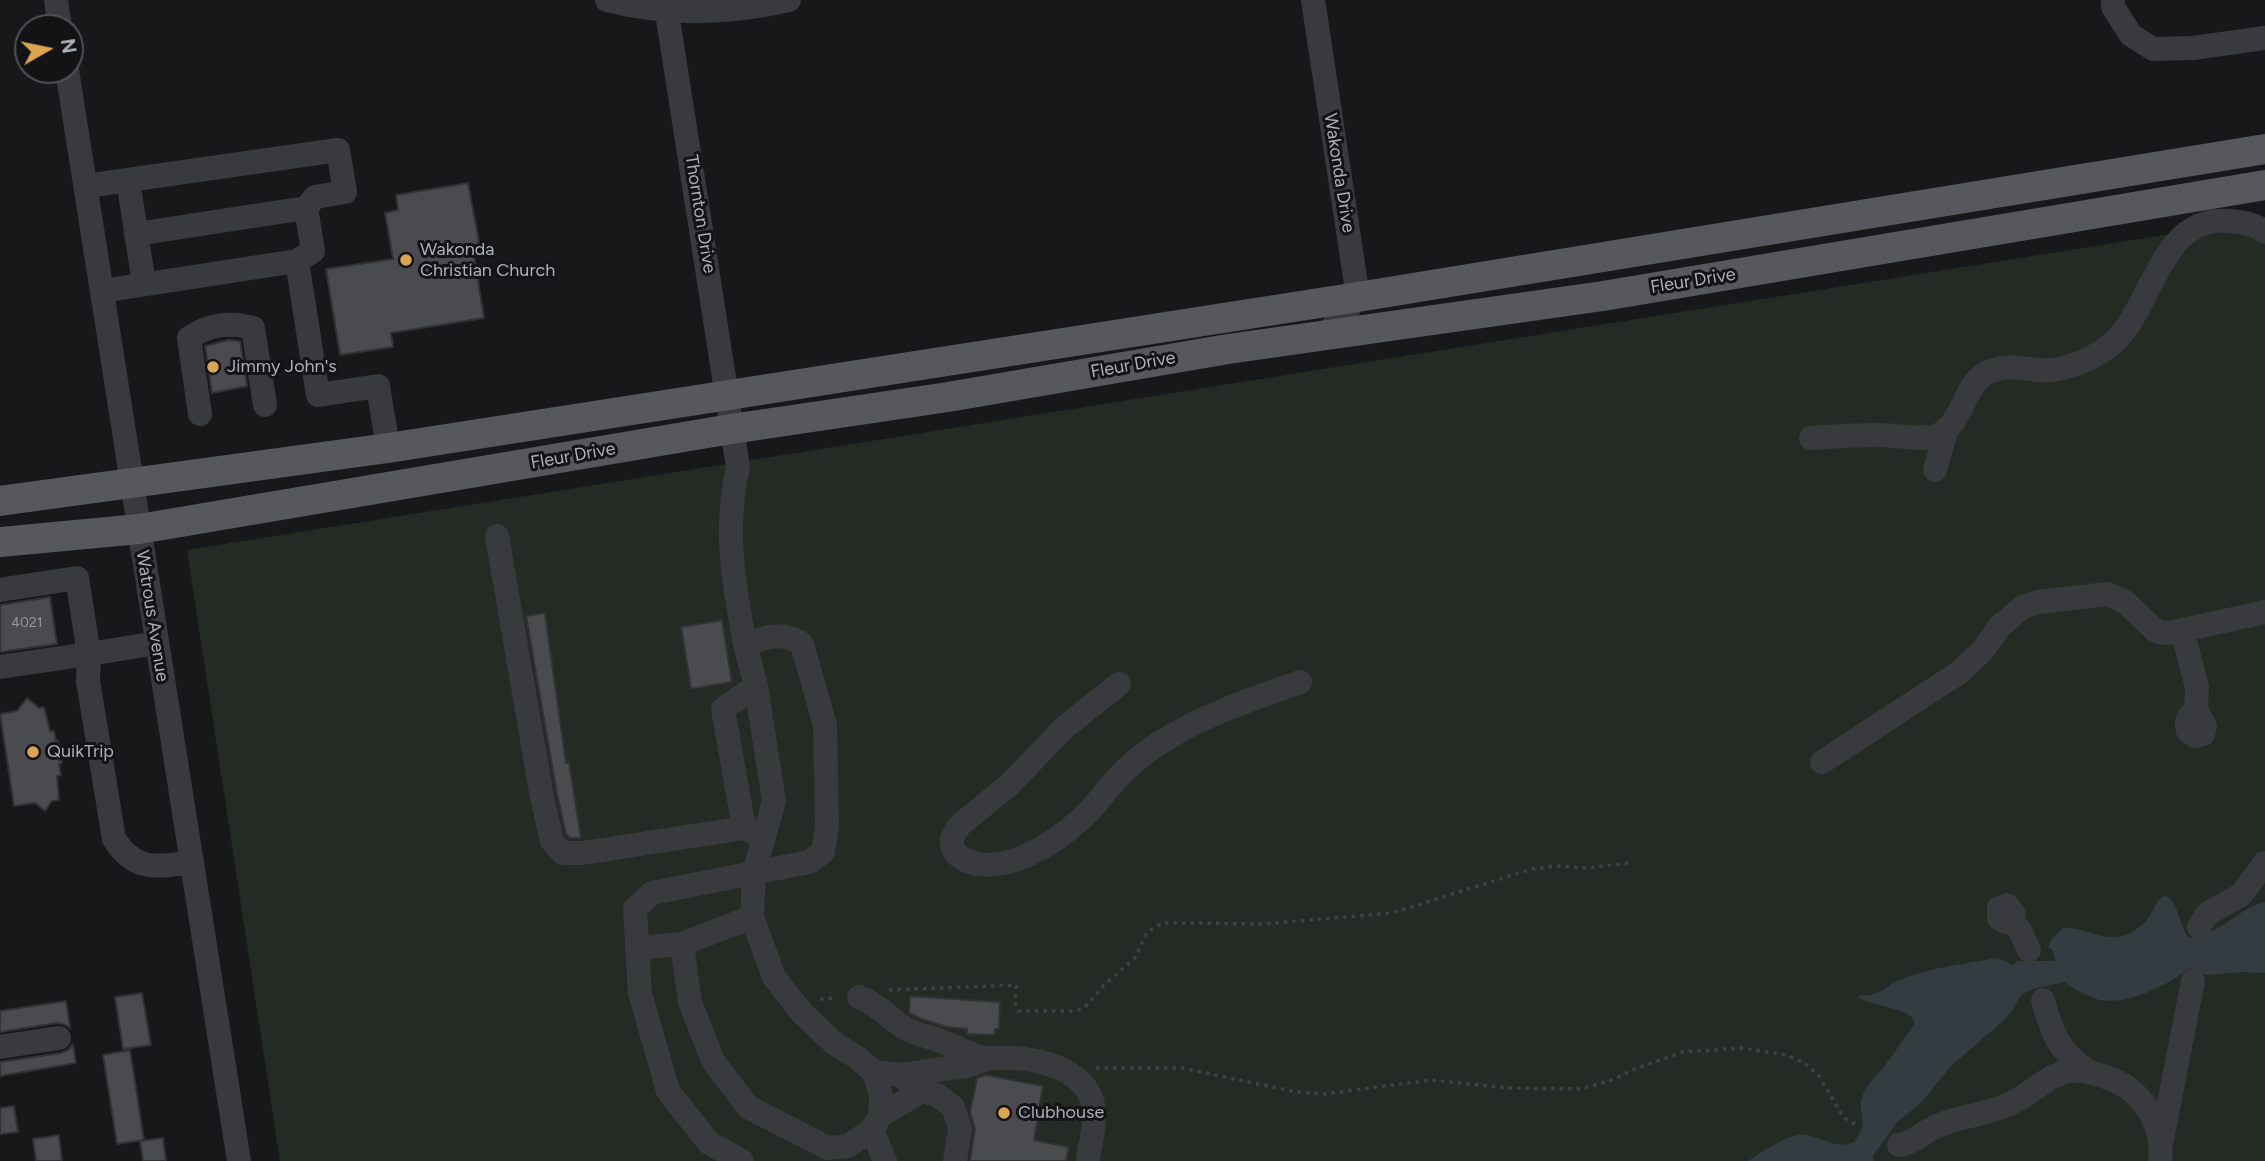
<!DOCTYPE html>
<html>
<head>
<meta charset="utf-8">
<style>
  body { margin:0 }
  #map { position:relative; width:2265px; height:1161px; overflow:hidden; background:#18181a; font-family:Figtree,sans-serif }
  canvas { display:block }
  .north { position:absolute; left:14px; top:14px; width:70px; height:70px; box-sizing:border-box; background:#131315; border:2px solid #505256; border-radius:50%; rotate:81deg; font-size:19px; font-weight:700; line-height:28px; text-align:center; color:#acb0b8 }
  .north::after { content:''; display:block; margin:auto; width:24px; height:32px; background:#dba44f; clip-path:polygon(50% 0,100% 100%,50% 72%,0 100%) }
</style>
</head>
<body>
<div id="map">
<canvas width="2265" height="1161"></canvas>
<div class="north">N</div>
</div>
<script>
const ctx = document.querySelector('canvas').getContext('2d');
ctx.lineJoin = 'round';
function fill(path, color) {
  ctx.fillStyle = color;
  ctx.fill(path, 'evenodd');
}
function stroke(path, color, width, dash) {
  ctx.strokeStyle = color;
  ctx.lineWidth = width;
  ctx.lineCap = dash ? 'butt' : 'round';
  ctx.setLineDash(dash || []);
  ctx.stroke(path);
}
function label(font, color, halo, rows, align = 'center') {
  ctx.font = font + ' Figtree,sans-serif';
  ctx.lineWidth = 6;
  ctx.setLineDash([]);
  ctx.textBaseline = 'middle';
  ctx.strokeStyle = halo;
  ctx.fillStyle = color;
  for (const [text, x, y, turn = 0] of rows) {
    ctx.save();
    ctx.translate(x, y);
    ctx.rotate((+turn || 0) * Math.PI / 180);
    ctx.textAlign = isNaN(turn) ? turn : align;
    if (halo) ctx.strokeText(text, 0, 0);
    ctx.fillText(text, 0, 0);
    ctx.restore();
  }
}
fill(new Path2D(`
  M2265,219V1161H280L187,550Z`), '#242b25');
fill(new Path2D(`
  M2165,895C2179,903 2179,924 2188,937C2221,936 2234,910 2265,902V973L2243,972L2207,975L2188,969C2170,984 2133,1002 2108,1001C2095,1001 2075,990 2064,982L2033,989L2022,994L2012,1011L2002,1022L1951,1066L1921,1103L1897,1122L1873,1156L1874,1161H1748C1759,1153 1786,1136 1799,1135C1818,1133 1834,1151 1854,1142C1872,1117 1855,1116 1863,1095C1867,1083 1878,1075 1886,1064C1896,1051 1905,1037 1915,1023C1910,1006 1873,1008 1858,997L1861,995C1878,997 1882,989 1896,982C1926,967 1963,965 1995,958L2003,960L2013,965L2017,961H2055L2053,951L2048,947L2051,940L2063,928C2094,927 2110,951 2142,925C2153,917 2152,903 2165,895Z`), '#343b41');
const building = new Path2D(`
  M468,183L480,247L473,249L484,318L391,333L393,347L340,355L326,269L393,259L385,213L398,210L396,195Z
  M228,340L240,341L247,386L212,393L205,346Z
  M50,597L57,644L0,652V605Z
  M545,613L566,763L569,762L581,838H570L566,834L557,794L526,616Z
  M722,620L732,682L691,689L681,627Z
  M27,698L39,708L44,707L50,731H54L56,741L58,740L62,763L59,764L61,775L57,776L59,800L52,801L45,811L35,803L14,806L0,714L17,711Z
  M142,993L151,1045L123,1049L115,997Z
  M910,996L1000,1002L999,1029H995L994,1035L967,1034V1029L947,1027L921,1019L909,1013Z
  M66,1001L70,1028L64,1024L57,1023L0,1032V1011Z
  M73,1044L76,1063L0,1076V1062L61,1053L68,1050Z
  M130,1050L144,1140L117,1144L103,1055Z
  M986,1075L1043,1086L1034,1140L1069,1147L1066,1161H970L975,1130L970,1112L977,1078Z
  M14,1106L18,1132L0,1134V1108Z
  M59,1135L62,1161H36L33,1139Z
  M163,1138L166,1161H143L140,1141Z`);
fill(building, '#4a4b4e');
stroke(building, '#323235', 2);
stroke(new Path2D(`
  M889,990L1016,985L1015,1002L1019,1011H1076L1086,1006L1104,985L1135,958L1147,932L1162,923L1263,924L1392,913L1532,869L1556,866L1587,868L1629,863
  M820,999L837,998
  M1096,1068H1182L1296,1092L1324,1094L1430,1080L1508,1088L1581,1089L1615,1079L1632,1070L1683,1052L1742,1048L1786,1055L1803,1062L1819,1076L1843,1117L1855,1124`), '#404145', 3.5, [3.5, 5]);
stroke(new Path2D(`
  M56,0L60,28
  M607,0C668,16 728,14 789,0
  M665,0L738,467C724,531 733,580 745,644C766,638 782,630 802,644L825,725L827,826L823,852L809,862L652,893L635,909L640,993L668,1091L709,1143L742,1161
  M1313,0L1358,297L1326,335
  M2113,0V7L2131,35L2153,49L2193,48L2265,38
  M67,70L239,1161
  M128,180L144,284
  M86,186L338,150L345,192L315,197L306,208L313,251L297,261L102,291
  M136,234L306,208
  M297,261L318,395L378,386L388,448
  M200,414L189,338C210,324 228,322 253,328L265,405
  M1811,438C1834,436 1857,435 1880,435C1896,435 1925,441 1938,435C1965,423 1963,380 1991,371C2007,365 2021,368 2038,370C2064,373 2102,356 2119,337C2145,309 2160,246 2194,228C2212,217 2249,219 2265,232
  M1935,470L1947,428
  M497,536L542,797L552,841L563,853H583L744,828
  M0,590L77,578L89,654L0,667
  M2182,630L2197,687L2196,710C2188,716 2185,721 2188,731L2195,736L2203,734L2205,726L2196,710
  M157,643L89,654L88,681L114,839C135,872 156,867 191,862
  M745,644L756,686L774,801L754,873L752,917L774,977L802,1013L835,1044L855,1056L874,1072L881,1096L880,1116L872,1130L848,1146L828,1148L748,1107L713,1061L690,1002L682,944L752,917
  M1119,684L1065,727L1010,784L960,825C955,831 951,837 952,844C953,854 962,859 970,862C1008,874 1055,843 1081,819C1091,811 1098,801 1106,791C1121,772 1142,754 1163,741C1206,714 1252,699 1300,682
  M756,686L723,709L744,828L759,835
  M1822,762L1960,672L1983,650L2000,626L2023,607L2038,602L2108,594L2125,602L2155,630L2162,633L2174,632L2265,612
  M2012,921L2014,914L2007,905L1999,908V918L2006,922L2012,921L2019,929L2029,950
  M2199,927L2207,914L2241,895L2265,863
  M637,948L682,944
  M859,997C879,1005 887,1016 903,1027C914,1034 927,1036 938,1040C950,1044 961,1050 973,1055C987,1060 1000,1057 1015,1058C1052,1061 1096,1075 1094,1119C1094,1133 1089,1147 1088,1161
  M2043,1000C2051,1031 2060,1054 2088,1071
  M0,1047L59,1038
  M874,1072L900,1075L922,1091L937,1095L953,1107L960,1128L955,1161
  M900,1075L966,1066L987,1059
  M880,1116L922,1091
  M872,1130L885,1161
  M2162,1139L2193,981
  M1899,1145C1914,1143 1923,1132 1937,1126C1960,1116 1986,1115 2009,1104C2044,1089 2053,1061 2096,1074C2113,1079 2126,1084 2138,1097C2155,1115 2163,1137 2160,1161`), '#393a3e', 24);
stroke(new Path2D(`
  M0,501L388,448L729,395L1358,297L2265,149
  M0,542L139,529L731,429L948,397L1228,349L1603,296L2265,185`), '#56585d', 30);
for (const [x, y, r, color] of [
  [406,260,7,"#dba44f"],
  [213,367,7,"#dba44f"],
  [33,752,7,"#dba44f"],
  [1004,1113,7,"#dba44f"]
]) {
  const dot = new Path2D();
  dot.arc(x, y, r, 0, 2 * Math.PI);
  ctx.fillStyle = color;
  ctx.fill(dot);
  stroke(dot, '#131315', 2.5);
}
label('14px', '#94979e', null, [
  ["4021",27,623]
]);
label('18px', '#acb0b8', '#131315', [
  ["Wakonda Drive",1339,173,81],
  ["Thornton Drive",700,214,81],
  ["Fleur Drive",1693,281,-9],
  ["Fleur Drive",1133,365,-10],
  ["Fleur Drive",573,456,-10],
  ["Watrous Avenue",152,616,81]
]);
label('18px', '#acb0b8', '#131315', [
  ["Wakonda",420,250],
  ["Christian Church",420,271],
  ["Jimmy John's",227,367],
  ["QuikTrip",47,752],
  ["Clubhouse",1018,1113]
], 'left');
</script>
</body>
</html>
